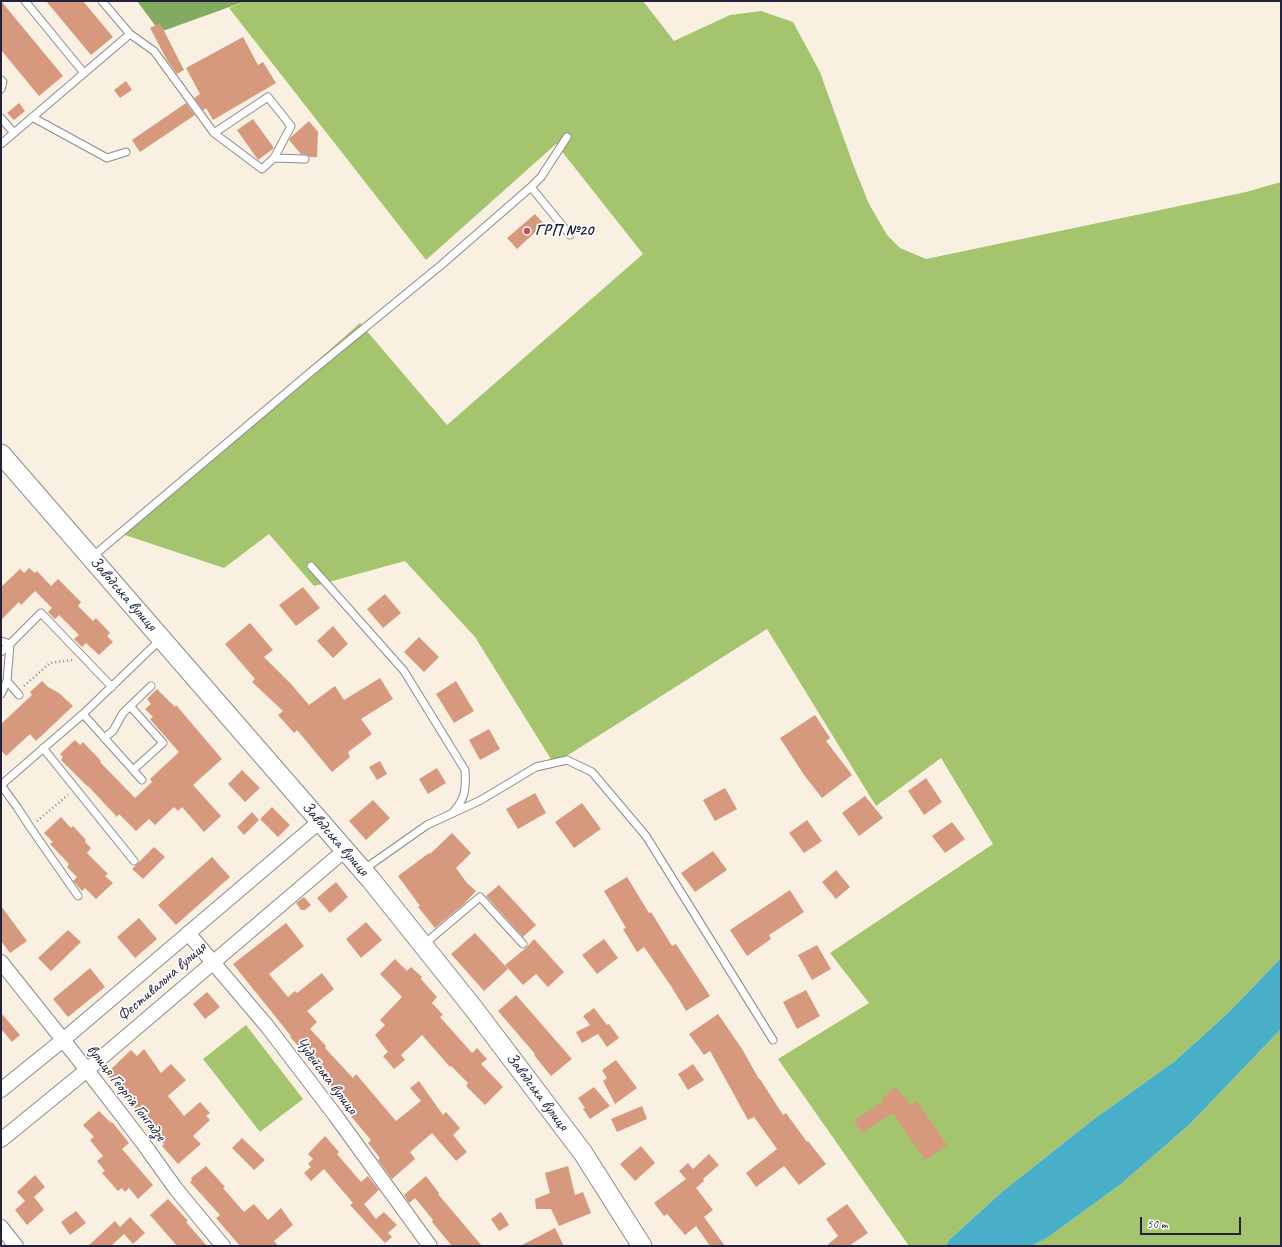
<!DOCTYPE html>
<html>
<head>
<meta charset="utf-8">
<style>
  body { margin:0 }
  #map { position:relative; width:1282px; height:1247px; overflow:hidden; background:#faf0e2; font-family:Caveat,sans-serif }
  canvas { display:block }
  .frame { position:absolute; inset:0; border:2px solid #22223b; pointer-events:none }
  .scale { position:absolute; left:1140px; top:1217px; width:101px; height:18px; box-sizing:border-box; border:2px solid #22223b; border-top:0; padding-left:5px; font-size:12px; line-height:14px; white-space:nowrap; color:#22223b; -webkit-text-stroke:3px #fff; paint-order:stroke }
</style>
</head>
<body>
<div id="map">
<canvas width="1282" height="1247"></canvas>
<div class="frame"></div>
<div class="scale">50 m</div>
</div>
<script>
const ctx = document.querySelector('canvas').getContext('2d');
ctx.lineJoin = 'round';
function fill(path, color) {
  ctx.fillStyle = color;
  ctx.fill(path, 'evenodd');
}
function stroke(path, color, width, dash) {
  ctx.strokeStyle = color;
  ctx.lineWidth = width;
  ctx.lineCap = dash ? 'butt' : 'round';
  ctx.setLineDash(dash || []);
  ctx.stroke(path);
}
function label(font, color, halo, rows, align = 'center') {
  ctx.font = font + ' Caveat,sans-serif';
  ctx.lineWidth = 3.5;
  ctx.setLineDash([]);
  ctx.textBaseline = 'middle';
  ctx.strokeStyle = halo;
  ctx.fillStyle = color;
  for (const [text, x, y, turn = 0] of rows) {
    ctx.save();
    ctx.translate(x, y);
    ctx.rotate((+turn || 0) * Math.PI / 180);
    ctx.textAlign = isNaN(turn) ? turn : align;
    if (halo) ctx.strokeText(text, 0, 0);
    ctx.fillText(text, 0, 0);
    ctx.restore();
  }
}
fill(new Path2D(`
  M246,1H643L674,41L730,15L761,11L793,22L820,72L853,164L869,204L887,235L900,248L926,259L1246,192L1281,182V958L1229,1012L1175,1061L1094,1119L1003,1191L949,1240L946,1246H909L778,1059L869,1003L830,953L993,844L941,758L876,806L767,629L554,764L475,637L405,561L314,586L269,534L224,568L122,534L360,323L447,425L643,254L556,144L426,260L229,8Z
  M246,1025L303,1099L260,1132L203,1059Z
  M1281,1029V1246H1031L1047,1238L1121,1184L1190,1124Z`), '#a4c56e');
fill(new Path2D(`
  M137,1H246L160,32Z`), '#83aa61');
fill(new Path2D(`
  M1281,958V1029L1190,1124L1121,1184L1047,1238L1031,1246H946L949,1240L1003,1191L1094,1119L1175,1061L1229,1012Z`), '#49afc8');
fill(new Path2D(`
  M1,1L63,76L39,96L1,50Z
  M46,1H83L113,37L91,55Z
  M160,23L184,70L177,74L167,60L150,28Z
  M243,37L258,65L263,62L276,83L213,120L206,108L203,110L194,98L200,94L186,68Z
  M126,81L132,90L120,98L114,90Z
  M19,103L25,111L14,120L7,113Z
  M186,103L195,115L140,152L132,140Z
  M253,119L274,148L258,160L237,130Z
  M309,121L318,132L317,157H309L307,155L301,154L289,140L291,137Z
  M535,214L544,224L517,249L507,238Z
  M29,568L35,573L37,571L51,586L58,579L81,602L78,606L93,621L96,618L110,633L107,636L113,642L99,655L86,643L82,647L74,639L79,635L59,615L55,619L48,612L52,608L35,591L21,605L19,602L1,620V587L20,569L24,573Z
  M303,587L320,608L296,626L279,605Z
  M385,594L401,613L383,628L367,609Z
  M250,623L273,650L264,657L291,684L309,705L335,686L344,700L380,678L393,699L361,719L372,734L348,752L350,757L332,772L297,730L294,733L278,715L283,711L252,682L255,679L225,644Z
  M333,626L348,644L333,658L317,641Z
  M419,637L439,657L424,672L404,652Z
  M42,681L48,687L59,693L73,706L36,741L30,734L6,756L1,750V724L32,695L30,692Z
  M456,681L474,711L454,723L436,694Z
  M157,689L175,707L176,705L222,759L193,785L221,816L204,832L182,807L178,811L174,807L155,825L149,819L136,831L119,814L117,817L88,786H87L61,760L63,757L60,754L75,740L80,745L83,742L101,761L100,762L135,798L152,782L150,779L179,752L156,726L150,719L153,717L145,709L151,704L147,699Z
  M815,715L830,738L826,741L852,775L822,798L804,775L780,738Z
  M489,729L500,749L480,760L469,740Z
  M380,761L387,774L377,780L369,767Z
  M437,768L446,783L428,794L419,779Z
  M242,770L260,788L245,802L228,784Z
  M926,778L942,802L924,815L908,791Z
  M725,788L737,809L715,821L703,800Z
  M535,793L546,813L518,829L506,809Z
  M865,796L883,818L859,836L842,813Z
  M373,800L390,818L366,840L349,821Z
  M582,803L601,829L574,848L555,822Z
  M272,807L290,825L278,837L260,819Z
  M252,812L259,820L244,835L237,827Z
  M61,817L71,828L73,826L86,840L85,842L91,848L87,853L108,874L105,876L113,883L96,899L85,888L82,891L76,884L73,881L77,877L67,867L69,864L50,844L53,842L44,833Z
  M807,820L822,841L804,853L789,833Z
  M952,822L965,839L945,853L932,836Z
  M452,833L471,853L456,868L467,883L476,891L463,905L435,928L418,907L420,906L398,876L429,853L430,854Z
  M154,847L165,857L143,879L132,869Z
  M713,851L727,870L695,892L681,873Z
  M212,857L230,877L176,925L158,905Z
  M836,870L850,887L836,899L822,882Z
  M627,877L649,913L651,912L672,946L676,944L710,996L686,1011L671,986L644,947L637,952L623,929L626,928L604,891Z
  M336,882L348,897L330,913L317,898Z
  M499,885L536,925L523,937L486,896Z
  M790,890L804,912L769,935L771,939L747,956L730,930Z
  M304,897L311,905L305,910H301L296,903Z
  M1,906L27,941L10,953L1,941Z
  M139,918L157,939L135,958L117,937Z
  M366,922L382,940L361,958L346,939Z
  M286,923L304,946L269,974L288,997L295,991L297,993L322,973L334,989L307,1011L317,1022L310,1029L326,1046L325,1048L353,1078L356,1074L396,1121L421,1101L410,1088L419,1081L443,1115L446,1112L460,1128L453,1135L467,1152L456,1161L432,1133L410,1152L415,1159L392,1179L378,1160L380,1158L368,1143L371,1140L344,1108L348,1105L319,1074L322,1072L290,1037L291,1036L233,964Z
  M68,930L81,942L51,971L38,958Z
  M475,933L508,969L484,991L451,954Z
  M534,939L564,972L548,987L536,974L523,985L505,965L526,948Z
  M604,939L618,958L597,974L582,955Z
  M817,945L831,969L812,980L798,955Z
  M395,959L407,971L411,967L422,977L421,979L437,997L432,1003L443,1015L440,1017L472,1053L477,1048L487,1059L481,1064L503,1087L485,1105L466,1086L468,1083L451,1066L450,1067L422,1035L401,1055L405,1060L394,1069L383,1056L388,1052L375,1035L385,1025L380,1020L402,997L380,974Z
  M90,968L105,987L68,1017L53,999Z
  M806,990L820,1016L797,1029L783,1002Z
  M207,992L220,1007L205,1019L193,1004Z
  M516,995L572,1059L551,1076L534,1055L535,1054L498,1011Z
  M594,1008L607,1025L609,1024L619,1038L607,1047L598,1034L582,1043L576,1032L590,1025L583,1016Z
  M1,1013L20,1035L12,1042L1,1029Z
  M718,1014L742,1049L759,1079H760L783,1115L786,1113L807,1142L808,1141L826,1164L799,1185L784,1166L756,1187L746,1173L777,1149L754,1117L748,1120L710,1051L704,1055L689,1034Z
  M144,1049L161,1073L171,1064L186,1080L168,1096L184,1116L200,1102L210,1113L206,1116L210,1120L193,1136L201,1144L178,1164L162,1146L164,1144L134,1107L137,1104L106,1074L131,1050L137,1056Z
  M616,1060L637,1088L615,1104L603,1081L607,1078L602,1070Z
  M693,1064L704,1080L688,1090L678,1074Z
  M594,1087L610,1106L590,1119L583,1109L585,1108L578,1098Z
  M895,1087L911,1105L917,1101L947,1145L925,1160L893,1113L861,1133L854,1120L884,1101L882,1099Z
  M642,1106L647,1119L617,1132L611,1119Z
  M99,1111L111,1123L112,1122L129,1143L122,1149L153,1185L138,1199L129,1188L125,1192L122,1188L118,1191L102,1173L105,1171L97,1161L103,1156L90,1140L94,1137L83,1125Z
  M325,1136L339,1152L337,1154L361,1182L368,1176L379,1190L364,1204L376,1219L384,1212L397,1225L388,1233L392,1237L385,1243L350,1205L353,1203L324,1169L311,1181L304,1173L311,1167L308,1164L313,1159L308,1154Z
  M242,1138L265,1160L254,1170L232,1148Z
  M641,1146L655,1163L635,1181L620,1164Z
  M709,1154L719,1165L703,1179L704,1181L696,1188L713,1210L704,1217L725,1246H710L696,1226L685,1235L667,1214L664,1216L654,1203L686,1179L679,1171L688,1163L693,1169Z
  M206,1166L225,1187L223,1188L244,1212L254,1204L268,1220L281,1208L293,1225L274,1241L278,1246H240L216,1218L220,1215L190,1182L192,1180L191,1178Z
  M568,1166L575,1195L583,1192L591,1213L559,1226L551,1209H536L535,1199L550,1193L545,1173Z
  M35,1175L45,1187L34,1197L44,1210L27,1225L15,1210L25,1201L17,1192Z
  M426,1176L439,1193L438,1194L482,1246H452L432,1222L433,1220L415,1198L409,1203L404,1195Z
  M168,1199L188,1221L186,1222L207,1246H177L150,1215Z
  M847,1204L868,1233L849,1246H826L838,1236L826,1219Z
  M76,1211L86,1223L70,1235L61,1222Z
  M501,1212L509,1225L499,1231L491,1219Z
  M130,1217L145,1233L133,1244L124,1234L111,1246H88L115,1221L120,1227Z
  M555,1228L564,1246H520Z`), '#d6997d');
const service = new Path2D(`
  M25,1L84,73
  M130,34L154,51L214,133L262,169L274,158L291,126L268,97L214,133
  M1,80L3,82L1,89
  M32,117L107,158L126,152
  M1,118L14,133
  M1,144L130,34L102,1
  M274,158L305,159
  M531,187L570,235
  M92,557L312,371L440,266L531,187L541,177L567,137
  M311,566L404,671L465,770C466,787 466,798 454,811
  M1,641L10,644L1,652
  M7,681L19,695
  M1,694L7,681L10,644L41,613L112,687
  M130,706L163,743L133,770
  M83,714L142,780
  M104,738L113,731L123,713L151,686
  M43,748L134,861
  M1,785L83,714L161,639
  M1,785L17,807L30,827L78,896
  M363,870L427,825L481,800L536,767L567,760L592,772L646,836L773,1040
  M423,945L480,897L523,944`);
const minor = new Path2D(`
  M188,933L267,1026L335,1115L430,1246
  M1,962L87,1070L143,1143L176,1189L223,1246
  M1,1090L63,1040L319,822
  M1,1140L87,1070L345,850
  M1,1227L16,1246`);
const secondary = new Path2D(`
  M1,454L371,880L474,1009L583,1153L642,1246`);
stroke(service, '#8e898e', 9);
stroke(minor, '#8e898e', 16);
stroke(secondary, '#8e898e', 21);
stroke(new Path2D(`
  M24,686L50,663L72,660
  M37,821L68,795`), '#8e898e', 2.5, [1, 3]);
stroke(service, '#fff', 7);
stroke(minor, '#fff', 14);
stroke(secondary, '#fff', 19);
for (const [x, y, r, color] of [
  [527,231,4,"#d1495b"]
]) {
  const dot = new Path2D();
  dot.arc(x, y, r, 0, 2 * Math.PI);
  ctx.fillStyle = color;
  ctx.fill(dot);
  stroke(dot, '#fff', 1.5);
}
label('bold 16px', '#22223b', '#fff', [
  ["ГРП №20",535,231]
], 'left');
label('16px', '#22223b', '#fff', [
  ["Заводська вулиця",123,594,49],
  ["Заводська вулиця",335,839,49],
  ["Фестивальна вулиця",162,982,-41],
  ["Чудейська вулиця",326,1076,53],
  ["Заводська вулиця",537,1092,53],
  ["вулиця Георгія Гонгадзе",126,1093,52]
]);
</script>
</body>
</html>
